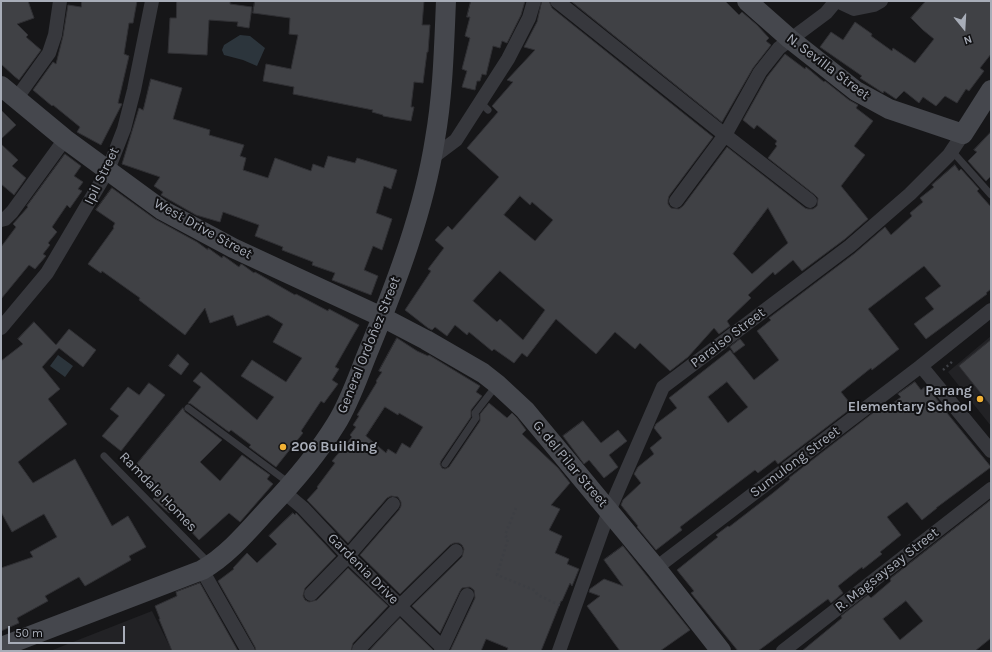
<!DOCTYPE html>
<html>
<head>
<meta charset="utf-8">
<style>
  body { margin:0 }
  #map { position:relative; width:992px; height:652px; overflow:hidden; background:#161618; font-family:Karla,sans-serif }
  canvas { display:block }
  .frame { position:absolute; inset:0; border:2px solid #a8adb8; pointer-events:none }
  .north { position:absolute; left:944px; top:8px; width:40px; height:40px; -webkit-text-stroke:3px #111113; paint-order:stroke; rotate:162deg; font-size:11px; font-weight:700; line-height:16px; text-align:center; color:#a8adb8 }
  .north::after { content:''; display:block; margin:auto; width:14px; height:18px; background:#a8adb8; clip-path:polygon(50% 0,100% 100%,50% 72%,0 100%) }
  .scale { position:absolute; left:8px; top:626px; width:117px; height:18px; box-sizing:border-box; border:2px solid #a8adb8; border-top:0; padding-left:5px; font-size:12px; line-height:14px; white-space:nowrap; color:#a8adb8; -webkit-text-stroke:3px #111113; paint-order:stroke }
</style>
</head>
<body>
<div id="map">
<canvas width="992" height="652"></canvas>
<div class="frame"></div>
<div class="north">N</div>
<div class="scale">50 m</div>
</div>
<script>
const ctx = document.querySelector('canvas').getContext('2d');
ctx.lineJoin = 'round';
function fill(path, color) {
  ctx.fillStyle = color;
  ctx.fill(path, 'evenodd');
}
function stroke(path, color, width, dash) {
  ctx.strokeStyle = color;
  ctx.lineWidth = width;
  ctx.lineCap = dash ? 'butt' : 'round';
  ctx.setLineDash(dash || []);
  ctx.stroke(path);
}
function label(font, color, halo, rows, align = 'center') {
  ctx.font = font + ' Karla,sans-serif';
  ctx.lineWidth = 4;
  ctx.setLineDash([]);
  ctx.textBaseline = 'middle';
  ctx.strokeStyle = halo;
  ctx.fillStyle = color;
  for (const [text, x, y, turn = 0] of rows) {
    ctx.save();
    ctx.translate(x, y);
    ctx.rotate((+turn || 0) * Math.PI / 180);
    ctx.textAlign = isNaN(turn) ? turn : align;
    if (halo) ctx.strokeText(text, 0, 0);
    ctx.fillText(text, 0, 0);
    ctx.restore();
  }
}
fill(new Path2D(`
  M991,336V426L948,372Z
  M152,611L172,651H50Z`), '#222225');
fill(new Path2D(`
  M240,35L250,36L265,48L257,66L243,60L224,55L222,50L224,45Z
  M58,355L73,366L65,377L50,366Z`), '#2c353c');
const building = new Path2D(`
  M1,1H28L34,18L17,24L28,35L26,37L41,50L19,80L14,76L1,64Z
  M82,1H137L133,23H129L124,54L129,56L118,103L122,104L101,145L77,132L80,127L53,105L52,106L33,90L53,62L56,64L63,36L68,5L81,7Z
  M177,1H230V4L252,7L249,28L237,26L238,22L209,20L207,55L168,53L170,18H176Z
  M255,1H424L422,25H430L428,52H427L423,83L414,82L411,107H414L411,121L383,116V115L372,112L373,110L293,94L294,87L263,81L266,64L291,69L298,35L289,34L290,18L253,13Z
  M471,1H525L521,15L507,43L502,41L500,48L493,46L486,75L482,74L480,81H477L475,90L462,87L467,71L462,69L470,38L465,36L470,17H467Z
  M542,1H549L552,8L713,137L669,196L668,200V204L671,208L679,209L683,206L727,147L805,208L808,209H813L817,206L818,198L815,195L768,158L777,146L775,144L777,141L757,125L754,129L743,120L767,77L785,54L805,69L806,67L824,82L825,81L849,100L858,105L856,108L873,121L854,146L865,155L841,186L868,219L845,239L802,271L793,260L775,275L773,272L748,295L751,298L727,321L730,326L719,334L714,328L688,357L670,371L640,343L635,349L615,332L596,354L556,319L527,357L522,353L514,363L494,349L492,351L469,332L467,335L455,325L447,336L435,327L432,330L428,328L405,310L431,271L428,269L444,248L435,240L448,226L452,230L499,177L467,148L498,112L492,106L513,82L507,80L535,50L524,47L537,22ZM520,196L530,205L532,202L553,220L535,241L504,215ZM768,208L788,243L752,274L733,254ZM500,271L545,310L523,340L500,319L497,322L473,301Z
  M571,1H725L739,15L742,12L757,25L769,38L766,41L771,45L753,68L722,122Z
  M926,1H991V54L980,68L984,71L969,91L966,89L957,103L945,96L936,106L923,97L919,103L904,91L896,99L884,91L883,93L877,89L860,78L862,76L820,47L831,32L843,40L855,22L872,34L871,36L892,51L893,48L915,63L934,39L923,30L911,18Z
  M151,79L182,88L173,119L210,130L209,135L244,145L240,156L246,158L243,170L268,178L275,158L311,171L313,164L324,168L328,156L355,163L357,158L397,170L391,189L384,186L376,213L392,219L382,250L373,246L364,270L378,276L371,295L332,280L335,273L312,265L313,262L282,250L283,247L255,236L259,225L223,212L220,222L196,215L161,195L163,192L154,186L160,177L122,164L139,108L143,110Z
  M1,110L16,125L1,139Z
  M991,132V176L986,181L968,161L977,152L974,150Z
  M1,144L18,160L12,166L26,178L14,195L1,184Z
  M65,154L81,166L74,176L83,182L78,189L82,191L70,208L67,205L52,227L57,232L48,243L50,245L43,254L46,256L35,269L29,265L1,299V247L16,227L13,224L28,207L27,206Z
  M955,165L959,171L961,169L979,189L977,191L991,207V289L986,293L987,294L926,339L914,324L934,309L925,298L941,286L924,266L868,309L899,349L872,370L871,368L841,392L853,407L778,464L775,460L758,473L755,470L739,482L680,527L682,530L656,550L637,527L638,526L621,505L623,500L641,483L634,474L638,467L654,454L650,448L662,438L654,428L656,424L677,408L669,398L730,350L754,380L779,360L757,331L771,320L769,318L855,253L885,227L891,235L912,216L910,213L923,202L920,198L934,187L932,185ZM727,382L748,407L728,423L708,397Z
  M112,188L155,219L197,242L208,250V248L222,258L223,256L225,257L239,267L241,264L243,265L254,273L255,272L295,295L296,294L328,311L329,309L359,325L335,367L339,369L332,380L338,384L324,403L321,401L301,431L303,433L276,467L249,447L251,445L231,430L229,432L191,404L188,403L201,387L193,381L201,372L257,420L274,397L241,376L252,360L286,382L302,358L273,342L283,324L268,315L237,326L233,315L210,323L205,308L185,335L139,300L140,298L102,271L101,273L88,264L114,228L113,227L115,223L96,210Z
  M34,322L56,345L69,329L96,350L83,367L59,348L42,367L60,389L48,399L67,424L18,462L33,483L75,459L112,526L128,516L146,547L129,556L131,560L85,586L79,577L45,596L48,601L17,618L19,623L1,631V568L33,557L30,552L57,537L44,514L12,532L1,512V361L23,344L18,339Z
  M397,338L417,351L428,356L429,355L480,386L476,392L482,396L471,410V417L441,461L440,464L442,468L445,469L449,467L480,421V414L489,403L507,418L512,413L517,418L526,430L522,434L558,468L570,483L551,505L560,509L549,530L562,536L555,553L569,559L567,564L579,569L572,586L570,583L562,601H561L541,651H507L508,648L486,639L481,651H450L475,598L474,590L470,587L462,588L460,591L440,633L412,606L462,557L464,549L462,545L459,543H454L450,545L400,594L360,555L399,510L401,506V502L398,497L391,496L387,498L348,543L307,500L318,488L317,487L335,463L332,461L352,437L350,435L356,427L353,425L359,416L357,415L377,382L376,381L382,372L379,371ZM385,407L398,415L399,413L423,427L410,448L402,443L396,454L388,449L386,453L366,436Z
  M740,339L745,345L734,353L730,347Z
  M991,340V406L959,366Z
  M178,354L189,364L181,375L169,366Z
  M915,382L921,390L926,386L948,413H947L991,467L936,508H937L922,520L907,502L887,517L901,535L880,552L882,554L863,569L862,567L838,586L843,593L831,603L828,599L758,651H738L691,593L694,591L677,570L718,537L716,535L728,526L729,527L773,493L790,479L789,478L878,409L880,413L901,397L898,394Z
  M149,383L165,395L121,451L102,436L119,416L110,409L128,387L139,395Z
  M183,408L185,412L222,440L200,462L220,481L242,455L270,475L267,479L273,484L240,522L229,513L199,540L172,511L169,513L153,499L160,492L132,470Z
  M583,421L601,443L618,430L627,441L609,455L618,467L604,478L589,460L584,464L563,436Z
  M991,500V638L975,651H802L842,618L841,616L868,595L871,598L891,581L890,579ZM906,601L923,621L900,640L883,619Z
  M293,513L295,515L296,513L297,514L336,556L305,588L303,596L305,600L309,602L317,600L348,568L388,606L353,643L351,651H256L255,647L218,581L234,569L233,568L247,553L257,563L277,544L269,536Z
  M623,546L690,630L660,651H620L587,606L600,596L589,592L590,589L604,579L623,586L604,560Z
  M200,583L238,651H172L159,619H160L155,606L177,596L176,592Z
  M400,618L433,650V651H369Z`);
fill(building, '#404145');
stroke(building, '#303034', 1);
stroke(new Path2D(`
  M943,370L954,360
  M516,508L505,535L508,539L497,575L534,590L538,595L561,606`), '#3d3f44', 2.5, [2, 3]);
stroke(new Path2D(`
  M480,102L488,110
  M952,151L991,195
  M188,408L289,483
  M104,456L209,563
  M445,464L476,418L475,413L496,386`), '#37383d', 7);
stroke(new Path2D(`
  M557,1L725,135L810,201
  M837,1L854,9L874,5L881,1
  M16,99L49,53L55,35L60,1
  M432,158L456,140L508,59L529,18L534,1
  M676,201L725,135L760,72L779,48L826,13L836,1
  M1,220L5,219L12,212L65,139
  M1,328L47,273L108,170L124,129L134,90L152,1
  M921,366L991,451
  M284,492L303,508L348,556L442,647
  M656,568L921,366L991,310
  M202,570L248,651
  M311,594L348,556L393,504
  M359,649L400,606L456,551
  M441,651L467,595
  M559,651L609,511L663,387L850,246L910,194L949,155L963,134
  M783,651L991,489`), '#37383d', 14);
stroke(new Path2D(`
  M747,1L790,39L856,91L889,109L963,134L991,90
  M1,86L65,139L162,210L233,248L382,317L426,340L483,373L497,384L525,410L656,568L721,651
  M1,647L202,570C228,555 248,531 268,509C293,483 317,455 336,424C351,400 359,373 370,347C397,281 424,210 435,139C443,94 444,47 446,1`), '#45474d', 20);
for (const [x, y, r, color] of [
  [980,399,4,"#f2b134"],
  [283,447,4,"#f2b134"]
]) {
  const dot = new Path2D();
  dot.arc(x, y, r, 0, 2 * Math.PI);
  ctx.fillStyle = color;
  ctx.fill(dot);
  stroke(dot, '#111113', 1.5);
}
label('14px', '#a8adb8', '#111113', [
  ["N. Sevilla Street",828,67,37],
  ["Ipil Street",102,176,-64],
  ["West Drive Street",203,229,29],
  ["Paraiso Street",728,338,-37],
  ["General Ordoñez Street",369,345,-68],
  ["Sumulong Street",795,462,-37],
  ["G. del Pilar Street",570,464,50],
  ["Ramdale Homes",158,492,46],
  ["Gardenia Drive",363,569,45],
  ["R. Magsaysay Street",887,570,-38]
]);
label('bold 14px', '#a8adb8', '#111113', [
  ["Parang",972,391],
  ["Elementary School",972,407],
  ["206 Building",291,447,"left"]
], 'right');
</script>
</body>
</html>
